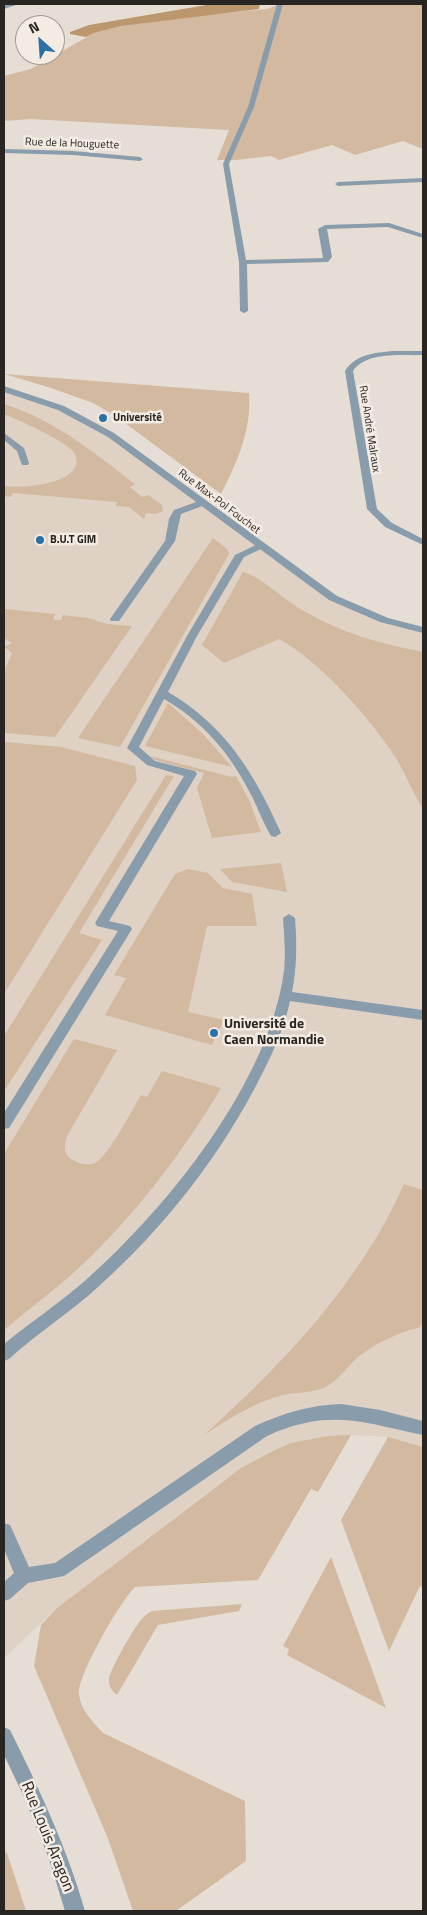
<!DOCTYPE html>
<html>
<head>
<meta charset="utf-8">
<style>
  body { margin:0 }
  #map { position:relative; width:427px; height:1915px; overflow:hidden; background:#e6ded5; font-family:"Titillium Web",sans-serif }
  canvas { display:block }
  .frame { position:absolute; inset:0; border:5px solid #282522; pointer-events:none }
  .north { position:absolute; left:15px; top:15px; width:50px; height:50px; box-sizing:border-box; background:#f4ebe2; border:1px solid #a29c95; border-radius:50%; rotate:334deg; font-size:14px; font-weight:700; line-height:20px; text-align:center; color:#282522 }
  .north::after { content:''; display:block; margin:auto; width:18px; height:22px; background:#2b71a6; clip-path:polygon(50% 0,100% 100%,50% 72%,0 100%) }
</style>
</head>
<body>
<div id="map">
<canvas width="427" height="1915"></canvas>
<div class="frame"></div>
<div class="north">N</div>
</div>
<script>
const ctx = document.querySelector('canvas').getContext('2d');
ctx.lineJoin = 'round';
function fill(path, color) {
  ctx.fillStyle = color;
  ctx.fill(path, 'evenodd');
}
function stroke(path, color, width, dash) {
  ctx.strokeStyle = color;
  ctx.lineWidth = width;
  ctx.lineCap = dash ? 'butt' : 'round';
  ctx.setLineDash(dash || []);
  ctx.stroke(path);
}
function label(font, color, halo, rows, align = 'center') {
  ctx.font = font + ' "Titillium Web",sans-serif';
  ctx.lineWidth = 5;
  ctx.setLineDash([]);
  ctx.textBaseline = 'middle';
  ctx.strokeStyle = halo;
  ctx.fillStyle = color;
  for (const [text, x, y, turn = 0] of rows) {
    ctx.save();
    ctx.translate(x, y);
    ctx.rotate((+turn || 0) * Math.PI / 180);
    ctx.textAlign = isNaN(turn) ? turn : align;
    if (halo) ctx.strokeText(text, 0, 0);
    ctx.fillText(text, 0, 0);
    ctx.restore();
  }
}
fill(new Path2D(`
  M4,389L92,423L317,587L407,626L423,630V1447L388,1437L351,1435L291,1443L275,1450L223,1481L57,1608L4,1658Z`), '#dfd1c3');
fill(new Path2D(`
  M280,4H423V149L403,141L355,155L332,145L279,160L271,156L236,160H217L229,130L30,119L4,121V76L31,69L94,33L121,26L176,18L267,9Z
  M4,374L249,393C252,429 237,463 221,494L114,415L93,403L51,388Z
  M4,404C55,420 93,452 135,484L130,487L142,497L148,495L162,505L163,511L155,514L146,513L144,519L129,507L116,506L117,502L13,493L10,497L4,496V486C20,489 88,484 75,454C70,443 17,419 4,414Z
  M213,538L227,549L229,554L120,747L78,738Z
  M243,572C257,574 288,603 304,611C341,633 381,644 423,652V808C418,803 403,769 396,758C370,718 321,662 279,639L224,663L202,645Z
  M4,609L55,614L53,620H61L63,615L88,618L107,624L132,626L55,737L4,733V668L6,667L12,653L4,647L12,643L4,638Z
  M168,703L203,734L232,767L145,746Z
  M4,742L61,747L135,766L137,780L4,994Z
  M150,756L232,777L236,776L249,800L261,832L212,838L197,788L204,773L155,760Z
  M166,775L174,776L79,933L102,940L4,1091V1036Z
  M281,863L287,892L232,882L220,869Z
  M188,869L208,873L223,888L252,894L257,926H207L188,1012L224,1020L212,1045L105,1015L126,978L114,975L175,874Z
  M74,1039L117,1050L67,1136C64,1146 63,1155 73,1160C79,1164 88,1166 95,1163C108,1157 132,1110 141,1095L147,1097L162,1071L221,1088C180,1157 129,1223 69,1277C48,1295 25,1312 4,1330V1154Z
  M404,1184L423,1190V1320L420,1327C398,1333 377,1342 358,1357C347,1367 338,1381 324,1388C311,1393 296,1392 283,1395C255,1402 228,1419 204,1435C282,1365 362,1281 404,1184Z
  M351,1435L318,1492L311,1489L258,1580L135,1587C121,1600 77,1676 79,1694C80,1709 93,1722 103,1733L245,1801L246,1861L176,1911H133L107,1836L34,1666L41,1625L57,1608L241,1468L275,1450L291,1443L328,1436Z
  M388,1437L423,1447V1587L420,1586L389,1651L341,1520Z
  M331,1557L386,1708L287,1655L289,1649L283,1646Z
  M242,1604L239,1611L158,1625L117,1695C112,1691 108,1686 109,1679C110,1669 133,1630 140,1621C143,1617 148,1613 152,1611Z
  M4,1852L7,1853L26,1911H4Z`), '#d2b99f');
fill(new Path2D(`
  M212,4H260L259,9L121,26L94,33L86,37L70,34V32L89,25Z`), '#bc976e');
fill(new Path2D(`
  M4,433L24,448L29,463L28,465H22L17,451L4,440Z
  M202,500L205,501V505L181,514L175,541L119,621H111L110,619L165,541L169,519L174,510Z
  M260,543L265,546L263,548L244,557L197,636L168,692C226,726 254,773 281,833L275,837L271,836C262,821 257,805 249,791C229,752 202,721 164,699L139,747L155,761L195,771L197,774L109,921L130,926L132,929L9,1128L4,1129V1113L118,931L97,926L95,923L184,776L147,765L127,748L187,636L235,555Z
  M289,914L295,918C297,944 297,967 292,992L423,1010V1020L290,1001C285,1026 274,1050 263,1072C223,1153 165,1227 98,1287C70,1313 37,1333 9,1359L4,1361V1344C31,1322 61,1302 87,1279C168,1207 269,1082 284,971C286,954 284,935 283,918Z
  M341,1404L380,1410L423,1421V1435C361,1422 328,1408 267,1436L64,1576L28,1583L10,1599L4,1601V1582L14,1573L4,1549V1523L10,1525L29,1567L55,1563L255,1426C284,1413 310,1405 341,1404Z`), '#899cac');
fill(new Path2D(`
  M10,4H19L4,9V5Z
  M277,4H283L254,107L229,164L246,260L323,258L318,229L325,225L389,223L423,234V238L388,227L327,229L332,257L328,262L247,264L248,311L244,313L240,311L239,262L223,164L248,107Z
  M4,149L73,151L140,157L143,159L140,161L73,155L4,153Z
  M423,178V182L338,186L335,184L338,182Z
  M393,351H423V355C402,356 367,351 353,371L377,509L392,523L423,539V545L385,527L367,509L345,371C356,354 374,353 393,351Z
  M4,386L64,406L114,433L337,596L388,618L423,627V633L380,622L329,600L108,437L58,410L4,392Z
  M4,1727L10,1730C39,1788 67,1848 85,1911H65L49,1859L25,1799L4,1755Z`), '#899cac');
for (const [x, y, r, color] of [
  [103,418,5,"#2b71a6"],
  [40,540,5,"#2b71a6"],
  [214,1033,5,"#2b71a6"]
]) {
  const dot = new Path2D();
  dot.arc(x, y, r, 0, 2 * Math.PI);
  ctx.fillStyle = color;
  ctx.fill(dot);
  stroke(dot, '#f4ebe2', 2);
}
label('11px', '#282522', '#f4ebe2', [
  ["Rue de la Houguette",72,144,2],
  ["Rue André Malraux",369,429,81],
  ["Rue Max-Pol Fouchet",219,502,37]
]);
label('bold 11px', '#282522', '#f4ebe2', [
  ["Université",113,418],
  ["B.U.T GIM",50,540]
], 'left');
label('bold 14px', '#282522', '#f4ebe2', [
  ["Université de",224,1025],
  ["Caen Normandie",224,1041]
], 'left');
label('16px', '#282522', '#f4ebe2', [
  ["Rue Louis Aragon",47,1837,68]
]);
</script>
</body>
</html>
